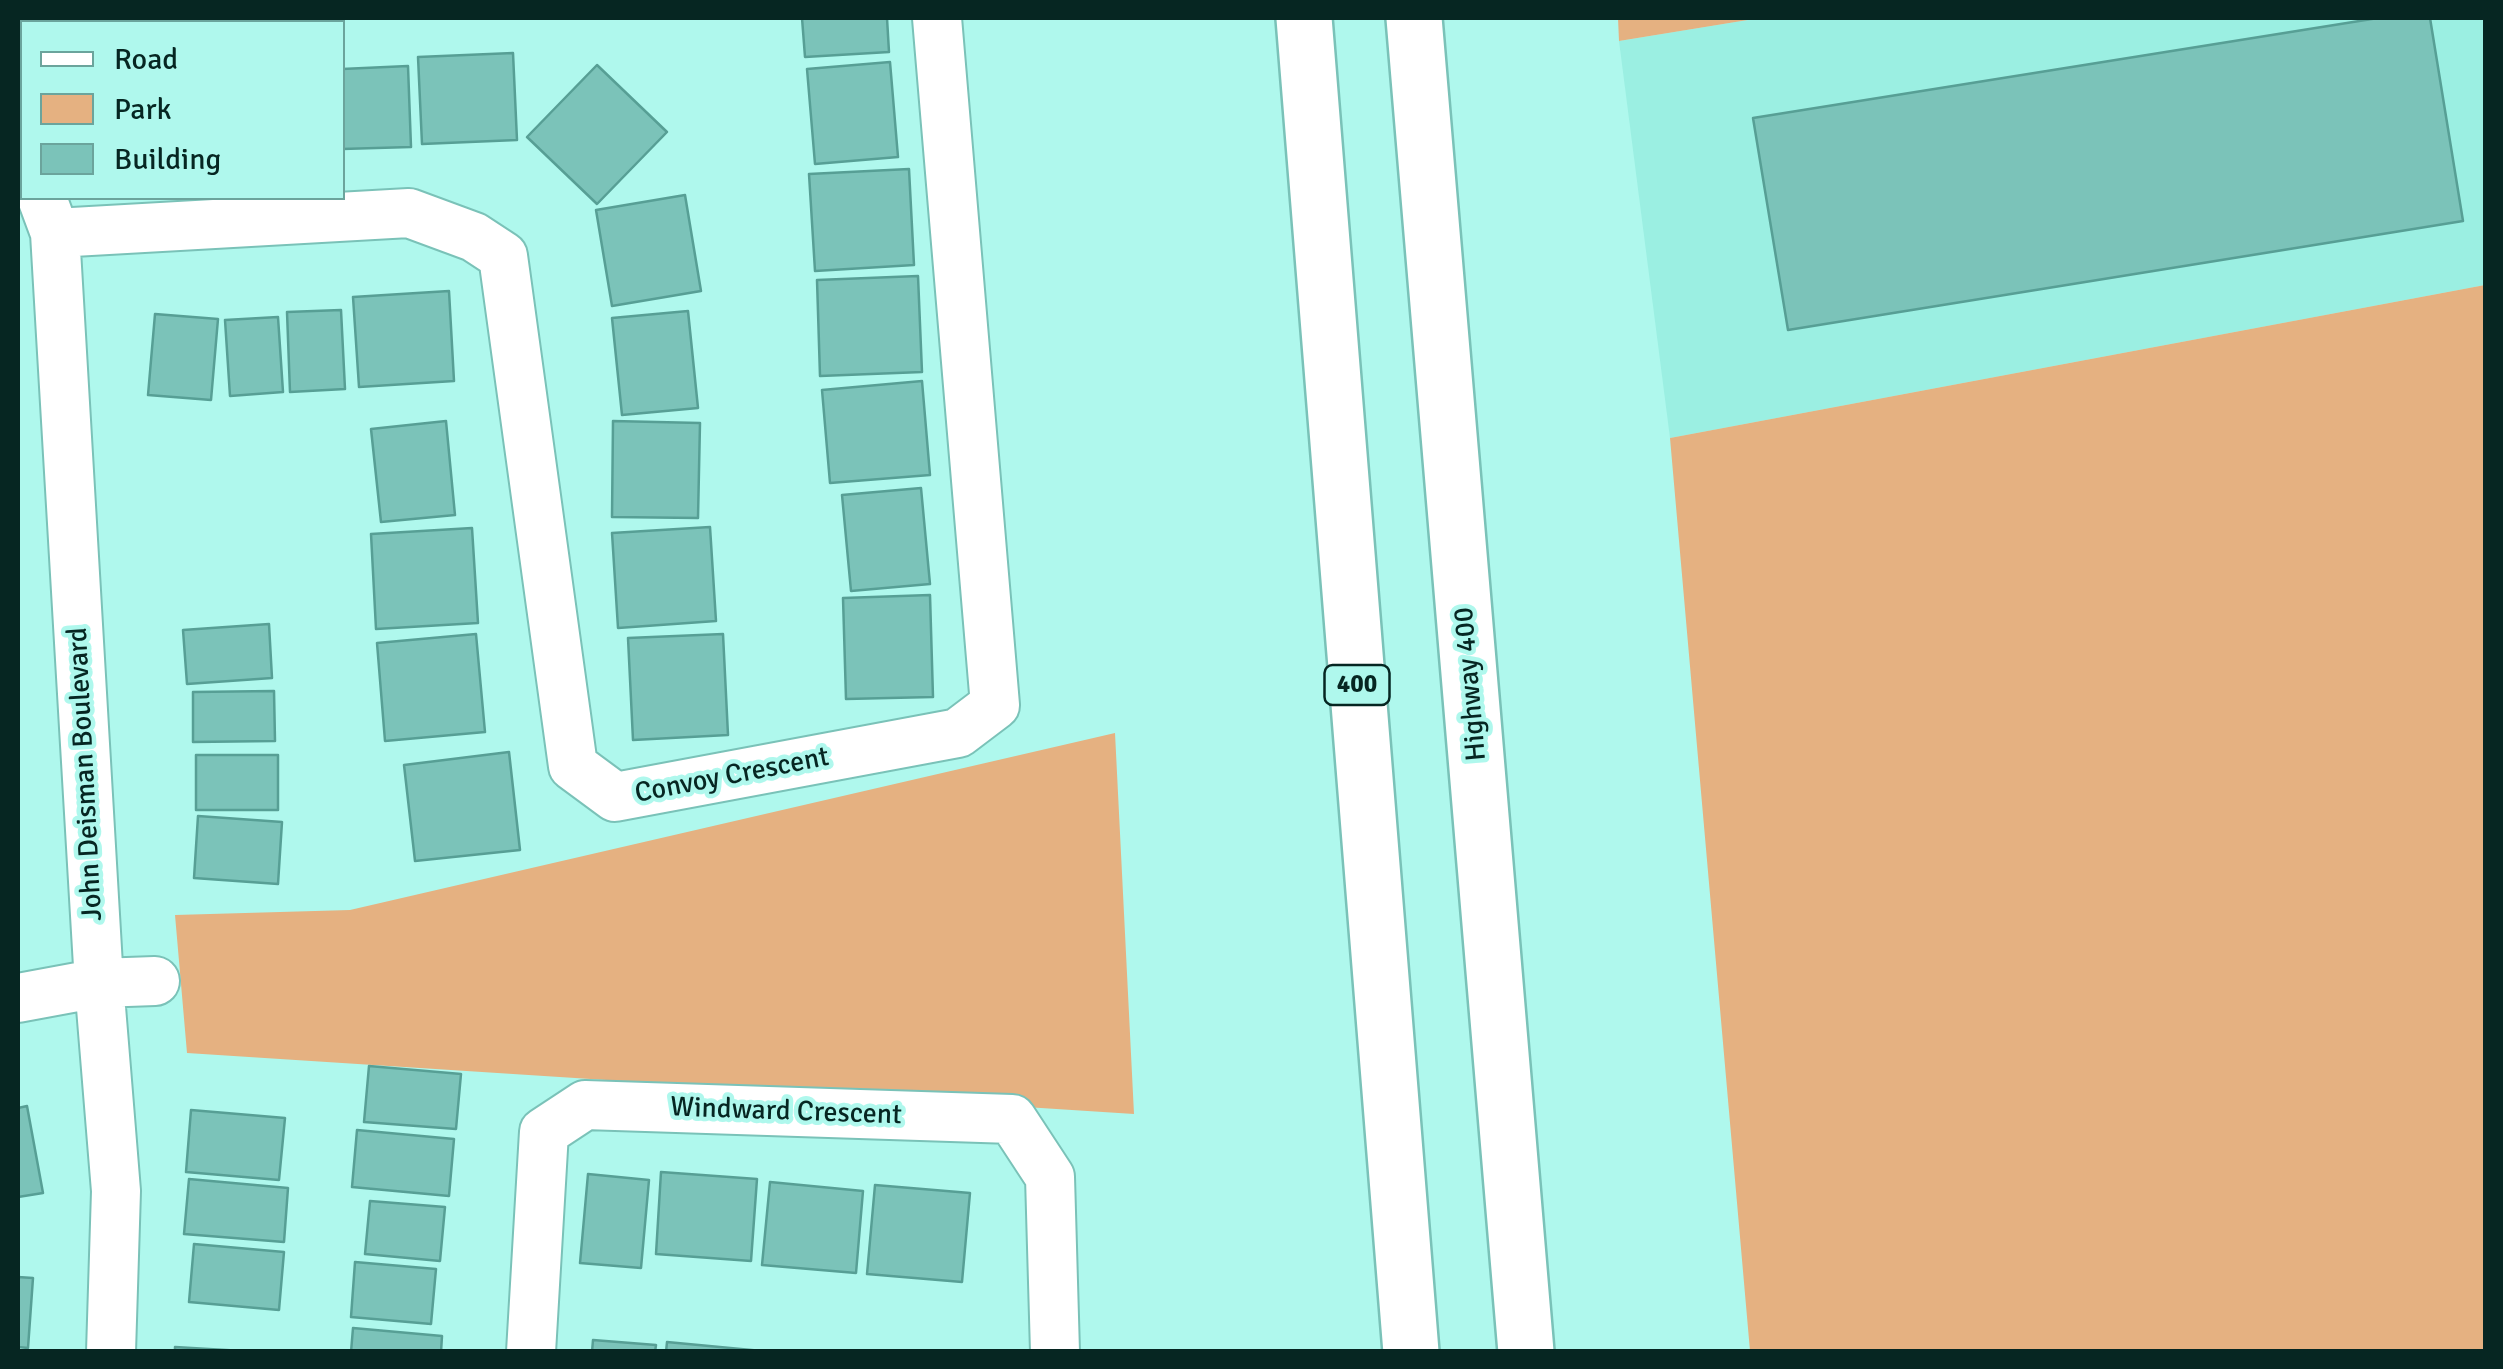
<!DOCTYPE html>
<html>
<head>
<meta charset="utf-8">
<style>
  body { margin:0 }
  #map { position:relative; width:2503px; height:1369px; overflow:hidden; background:#aff8ed; font-family:Signika,sans-serif }
  canvas { display:block }
  .frame { position:absolute; inset:0; border:20px solid #062622; pointer-events:none }
  .legend { position:absolute; left:20px; top:20px; width:325px; height:180px; box-sizing:border-box; background:#aff8ed; border:2px solid #6ba49c; margin:0; padding:12px 18px; list-style:none; font-size:30px; color:#062622 }
  .legend li { display:flex; align-items:center; gap:20px; height:50px }
  .legend b { width:50px; border:2px solid #6ba49c }
</style>
</head>
<body>
<div id="map">
<canvas width="2503" height="1369"></canvas>
<div class="frame"></div>
<ul class="legend">
<li><b style="height:12px;background:#fff"></b>Road</li>
<li><b style="height:28px;background:#e5b181"></b>Park</li>
<li><b style="height:28px;background:#7bc3b9"></b>Building</li>
</ul>
</div>
<script>
const ctx = document.querySelector('canvas').getContext('2d');
ctx.lineJoin = 'round';
function fill(path, color) {
  ctx.fillStyle = color;
  ctx.fill(path, 'evenodd');
}
function stroke(path, color, width, dash) {
  ctx.strokeStyle = color;
  ctx.lineWidth = width;
  ctx.lineCap = dash ? 'butt' : 'round';
  ctx.setLineDash(dash || []);
  ctx.stroke(path);
}
function label(font, color, halo, rows, align = 'center') {
  ctx.font = font + ' Signika,sans-serif';
  ctx.lineWidth = 9;
  ctx.setLineDash([]);
  ctx.textBaseline = 'middle';
  ctx.strokeStyle = halo;
  ctx.fillStyle = color;
  for (const [text, x, y, turn = 0] of rows) {
    ctx.save();
    ctx.translate(x, y);
    ctx.rotate((+turn || 0) * Math.PI / 180);
    ctx.textAlign = isNaN(turn) ? turn : align;
    if (halo) ctx.strokeText(text, 0, 0);
    ctx.fillText(text, 0, 0);
    ctx.restore();
  }
}
fill(new Path2D(`
  M1760,18H2485V285L1670,438L1619,41Z`), '#9befe2');
fill(new Path2D(`
  M1618,18H1760L1619,41Z
  M2485,285V1351H1750L1670,438Z
  M1115,733L1134,1114L187,1053L175,915L350,910Z`), '#e5b181');
const building = new Path2D(`
  M802,18H887L889,52L805,57Z
  M2378,18H2430L2463,221L1788,330L1753,118Z
  M513,53L517,140L422,144L418,57Z
  M890,62L898,157L815,164L807,69Z
  M597,65L667,132L597,204L527,137Z
  M408,66L411,147L342,149V69Z
  M909,169L914,265L815,271L809,174Z
  M685,195L701,291L612,306L596,210Z
  M918,276L922,372L820,376L817,280Z
  M449,291L454,381L359,387L353,297Z
  M341,310L345,389L290,392L287,312Z
  M688,311L698,408L622,415L612,318Z
  M155,314L218,319L211,400L148,395Z
  M278,317L283,392L230,396L225,320Z
  M922,381L930,475L830,483L822,390Z
  M446,421L455,515L381,522L371,429Z
  M613,421L700,423L698,518L612,517Z
  M921,488L930,584L851,591L842,495Z
  M710,527L716,621L618,628L612,533Z
  M472,528L478,623L376,629L371,534Z
  M930,595L933,697L846,699L843,598Z
  M269,624L272,678L187,684L183,630Z
  M476,634L485,732L385,741L377,643Z
  M723,634L728,735L633,740L628,638Z
  M274,691L275,741L193,742V692Z
  M509,752L520,850L415,861L404,765Z
  M196,755H278V810H196Z
  M198,816L282,822L278,884L194,878Z
  M369,1066L461,1074L456,1129L364,1122Z
  M27,1106L43,1193L18,1197V1108Z
  M191,1110L285,1118L279,1180L186,1172Z
  M357,1130L454,1139L449,1196L352,1187Z
  M661,1172L757,1179L751,1261L656,1254Z
  M588,1174L649,1180L641,1268L580,1263Z
  M189,1179L288,1188L284,1242L184,1234Z
  M770,1182L863,1191L856,1273L762,1265Z
  M875,1185L970,1193L962,1282L867,1274Z
  M370,1201L445,1207L440,1261L365,1254Z
  M194,1244L284,1252L279,1310L189,1302Z
  M355,1262L436,1269L431,1324L351,1317Z
  M18,1277L33,1278L28,1348L18,1347Z
  M353,1328L442,1336L441,1352H351Z
  M593,1340L656,1345L655,1352H592Z
  M667,1342L762,1351V1352H666Z
  M175,1347L243,1351V1352H175Z`);
fill(building, '#7bc3b9');
stroke(building, '#579f95', 2.5);
const minor = new Path2D(`
  M18,127L22,141
  M42,198L55,233L99,983L116,1191L111,1352
  M55,233L409,213L474,237L503,256L573,766L615,797L958,733L995,705L937,18
  M18,998L99,983L155,981
  M531,1352L544,1132L585,1105L1012,1119L1050,1177L1055,1352`);
const highway = new Path2D(`
  M1304,18L1411,1352
  M1414,18L1526,1352`);
stroke(minor, '#7ac2b8', 52);
stroke(highway, '#7ac2b8', 60);
stroke(minor, '#fff', 48);
stroke(highway, '#fff', 55);
for (const [x, y, w] of [
  [1357,685,65]
]) {
  const box = new Path2D();
  box.roundRect(x - w / 2, y - 20, w, 40, 8);
  ctx.fillStyle = '#aff8ed';
  ctx.fill(box);
  stroke(box, '#062622', 2.5);
}
label('bold 25px', '#062622', null, [
  ["400",1357,685]
]);
label('28px', '#062622', '#aff8ed', [
  ["Highway 400",1471,684,-95],
  ["John Deisman Boulevard",86,774,-93],
  ["Convoy Crescent",732,776,-11],
  ["Windward Crescent",786,1112,2]
]);
</script>
</body>
</html>
